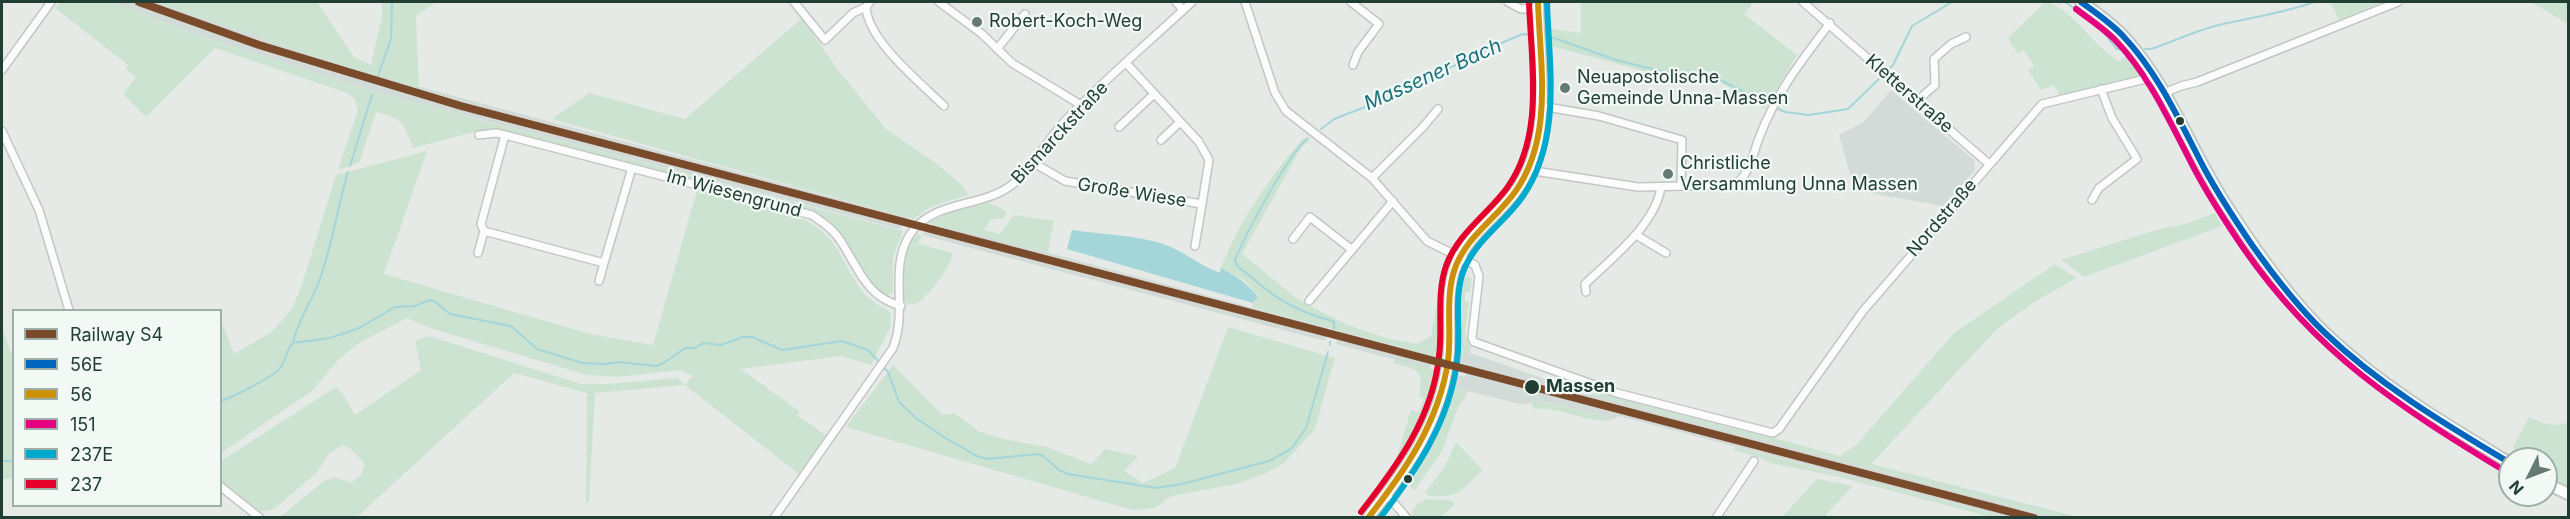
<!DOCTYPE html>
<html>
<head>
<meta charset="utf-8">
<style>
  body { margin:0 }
  #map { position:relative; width:2570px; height:519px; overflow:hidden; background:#e5eae7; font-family:Inter,sans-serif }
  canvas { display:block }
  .frame { position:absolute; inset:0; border:3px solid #213e35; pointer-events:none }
  .legend { position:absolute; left:12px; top:309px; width:210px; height:198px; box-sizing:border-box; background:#f2f9f5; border:2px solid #9eaea8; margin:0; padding:8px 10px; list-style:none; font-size:18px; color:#213e35 }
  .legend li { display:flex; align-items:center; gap:12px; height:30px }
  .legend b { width:30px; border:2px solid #9eaea8 }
  .north { position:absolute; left:2498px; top:447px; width:60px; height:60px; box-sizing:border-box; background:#f2f9f5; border:2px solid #9eaea8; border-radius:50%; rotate:228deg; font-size:16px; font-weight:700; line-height:24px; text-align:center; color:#213e35 }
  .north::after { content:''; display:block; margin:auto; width:21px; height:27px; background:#667a73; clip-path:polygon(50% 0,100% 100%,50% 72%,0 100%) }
</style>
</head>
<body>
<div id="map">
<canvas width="2570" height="519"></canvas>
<div class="frame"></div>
<ul class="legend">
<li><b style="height:8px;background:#7a4b2a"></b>Railway S4</li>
<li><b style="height:8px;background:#0065bd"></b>56E</li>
<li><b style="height:8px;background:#cc910b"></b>56</li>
<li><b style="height:8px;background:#e5007d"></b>151</li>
<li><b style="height:8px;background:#00a9ce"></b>237E</li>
<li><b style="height:8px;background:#e4002b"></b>237</li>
</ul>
<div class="north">N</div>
</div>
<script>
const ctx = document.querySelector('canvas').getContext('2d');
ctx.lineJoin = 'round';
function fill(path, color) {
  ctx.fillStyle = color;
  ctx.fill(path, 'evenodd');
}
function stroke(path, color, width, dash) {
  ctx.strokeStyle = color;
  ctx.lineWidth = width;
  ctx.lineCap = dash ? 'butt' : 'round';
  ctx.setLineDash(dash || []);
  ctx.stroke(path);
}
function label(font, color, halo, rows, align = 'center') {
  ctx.font = font + ' Inter,sans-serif';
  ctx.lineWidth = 4.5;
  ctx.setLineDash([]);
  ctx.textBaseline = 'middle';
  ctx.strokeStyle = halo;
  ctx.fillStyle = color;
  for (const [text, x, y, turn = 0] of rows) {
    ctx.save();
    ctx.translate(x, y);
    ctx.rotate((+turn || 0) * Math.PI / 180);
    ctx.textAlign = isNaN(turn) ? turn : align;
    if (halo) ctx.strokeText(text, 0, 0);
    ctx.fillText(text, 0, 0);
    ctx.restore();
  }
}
fill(new Path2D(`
  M114,2H156L346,67L910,218L899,229L383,94L185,31Z
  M1891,90L1974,160L1975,170L1943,206L1870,193L1853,185L1839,135L1864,122Z
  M933,224L998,239L1328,328L1325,341L922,235Z
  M1339,331L1433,356L1430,369L1336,344Z
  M1459,349L1582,392L2054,517H2006L1618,416L1614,419L1538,400L1524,405L1467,391L1454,387L1456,375L1465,377L1468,365L1457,362Z`), '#d2dbd7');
fill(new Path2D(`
  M60,2H114L185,31L383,94L903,231L893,257V293L884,297C856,276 849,233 818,214C809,208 794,206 783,203L494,130L470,133L413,148C404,124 403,118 376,112L359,163L338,170L358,110L355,99L347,93L215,48L146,117L123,94L136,77L126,69L128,65L55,8Z
  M156,2H317L354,57L371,65L382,15V2H436L416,16L419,88L346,67Z
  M1581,2H1754L1744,14L1797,55L1765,109L1717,80L1670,78L1551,46L1550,29L1581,33Z
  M2045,2C2073,8 2093,47 2119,61L2130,54L2142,70L2141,76L2060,96L2054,85L2041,90L2028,70L2034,66L2024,50L2018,54L2008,38Z
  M2330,2H2383L2339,20Z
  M2531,2H2568V24Z
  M802,18L838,70L886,129L937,164L964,187L968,195L932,206L913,219L552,119L589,93L685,119Z
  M1304,138L1309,141L1301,148L1242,254L1300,301L1348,325L1386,338L1417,344L1431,336L1440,290L1442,310L1439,358L1252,307L1258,296L1244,280L1221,268C1237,225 1273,171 1304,138Z
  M427,151L384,274L590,334L653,345L698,186L805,220C844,241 839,263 864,293C870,301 883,307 891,313L890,328L871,365L841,356L741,369L799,411L798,416L827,436L800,475L685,385L595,393L589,503L586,502L587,393L514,373L357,517L279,518L324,481L335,477L351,483L361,475L365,464L351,449L342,445L330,453L316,473L274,509L260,512L221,481V461L336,387L344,396L355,415L421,370L415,341L429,336L581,384H607L677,378L685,385L693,376L679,370L617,377L587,375L433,329L407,318L359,343L338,360L312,391L221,453L220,312L221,321L234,354L273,331L293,307L302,284L336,175Z
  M987,202L1004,210L1007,214L1004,218L990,220L984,230L1000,234L1014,215L1054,221L1048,252L928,223L952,211Z
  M2215,213L2222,226L2084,277L2061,260L2156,230L2185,224Z
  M916,234L922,235L918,244L953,253C951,265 929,297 917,303C912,305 909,304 904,301C903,278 902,253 916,234Z
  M2055,264L2076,278L2033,303L1997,329L1871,464L2078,517H2054L1582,392L1584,384C1667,415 1755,431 1840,456L1856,445L1954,333Z
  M1468,277L1472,279L1470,292H1465V301L1469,302L1465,333L1471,349L1470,353L1459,349L1463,278Z
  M1228,327L1335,358L1315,429L1285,462L1266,473L1237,484L1171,496L1155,508L1132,510L846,427L893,365L942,415L954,413L980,432L1008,440L1047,447L1091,464L1105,449L1138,456L1124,471L1143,483L1175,468Z
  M2,329L13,357V479H2Z
  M1395,359L1436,370L1430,389L1434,393L1421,426L1404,457L1397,456L1411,410L1419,412L1424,398L1419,396C1425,369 1417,370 1393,363Z
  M1454,387L1467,391L1465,399L1459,405L1443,449L1415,490L1412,489L1410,485L1438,432Z
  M1537,400L1614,419C1596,427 1558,405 1534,409L1531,401Z
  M2529,417C2544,424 2552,427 2568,423V489L2546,478V459H2519L2513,447Z
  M1456,442L1483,470C1461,490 1460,498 1429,496L1425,492L1444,468Z
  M1735,447L2006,517H1991L1835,476L1770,463L1762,458L1734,450Z
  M1817,479L1853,486L1824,517H1782Z
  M1427,499L1450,500L1455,504L1441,517H1413L1412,511L1417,504Z`), '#cde3d2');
fill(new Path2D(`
  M1072,230C1100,234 1130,235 1157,242C1180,248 1198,265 1220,273L1221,268C1236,276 1247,283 1258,297L1253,303L1239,299L1067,249Z`), '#a4d5d9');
stroke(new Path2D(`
  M2065,2L2096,23L2117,49L2124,50
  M1542,36L1554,38L1616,60L1677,75L1716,78L1785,112L1809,115L1848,109L1883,75
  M2145,49H2151C2175,41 2199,29 2223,24C2254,17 2284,13 2314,2
  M1887,71L1893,65L1912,26L1952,2
  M378,76L391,39L392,2
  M1321,129L1334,119L1378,102L1506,41L1523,34L1537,36
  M1308,138C1288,154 1245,235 1235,260C1236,268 1244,271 1250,276C1275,299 1299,312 1332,321L1334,322V329
  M350,166L372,95
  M293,343C297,322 310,304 318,284C332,248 337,209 348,172
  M1330,345V342
  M220,401C232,398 273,377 280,368C286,361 286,350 293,343L330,338L359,328L395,307L415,306L429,300L434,301L450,314L511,326L537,349L582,363L605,364L619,362L657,366L665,362L685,348H695L703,343L721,345L743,337H752L782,350L842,341L868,350L888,372L899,402L917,419L947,439L977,456L988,459L1037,454L1043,456L1059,470L1068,474L1156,488L1182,484L1269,461L1291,449L1306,428L1328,352
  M2,461H14`), '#a4d5d9', 2);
const minor = new Path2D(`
  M794,2L825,40L853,13L866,7
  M870,2L866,7C868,41 920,82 944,106
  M939,2L982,34L1012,63L1081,105
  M1176,2L1183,10
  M1245,2L1275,93L1286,111L1372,178L1427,241L1475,265L1479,276L1472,338L1474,342L1617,393L1773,433L1779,429L1863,311L2042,104L2154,77
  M1351,2L1379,24L1358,52L1353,65
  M1508,2L1521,9L1538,8
  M1803,2L1989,164
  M997,49L1025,14
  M2,70L51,2
  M2164,93L2181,86L2197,82L2398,2
  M1917,101L1935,85L1934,59L1951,44L1966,37
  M1541,106L1599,116L1682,140L1681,186
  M1119,127L1154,94
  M2,131L39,210L69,310
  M479,135L496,133L505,135L812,215C824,223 835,231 842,243C859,270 868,298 901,306
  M505,135L481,224L484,231L604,263L632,168
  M1161,140L1180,122
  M1032,162L1065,181L1202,204L1209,160L1199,142L1126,63
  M1528,170L1638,187L1733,185C1749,178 1753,154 1759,138C1777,91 1800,63 1830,23
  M1372,178L1423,127L1438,109
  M2092,200L2099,188L2137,159L2112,118L2101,89
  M1636,235L1666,253
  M1293,239L1310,217L1351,249
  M1195,246L1202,204
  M478,253L484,231
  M599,281L604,263
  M1586,292L1585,284C1611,259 1656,224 1661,187
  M1309,301L1393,201
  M220,486L260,518
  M1386,494L1407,518
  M774,518L893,348C908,310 889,269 909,236C931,199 982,209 1013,184C1034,167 1047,140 1065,121C1105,79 1150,41 1192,2
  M1716,518L1754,461`);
const secondary = new Path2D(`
  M2081,2C2096,13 2113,24 2126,39C2172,90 2193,158 2232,214C2258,254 2290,299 2324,332C2379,385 2445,424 2510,463
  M2546,483L2568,494
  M1368,518C1406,470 1440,423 1448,361C1452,332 1445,299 1454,271C1465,236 1494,220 1515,192C1555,138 1538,64 1538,2`);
stroke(minor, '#c2c7c4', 10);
stroke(secondary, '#c0c8c4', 14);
stroke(minor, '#fbfcfb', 7);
stroke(secondary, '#fbfcfb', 10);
stroke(new Path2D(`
  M2081,2C2096,13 2111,23 2123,36C2159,74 2180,122 2204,168C2218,194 2235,220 2252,245C2274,276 2297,306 2324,332C2379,385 2445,424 2510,463`), '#0065bd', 6);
stroke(new Path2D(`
  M1368,518C1405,471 1439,422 1448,361C1452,332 1445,300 1454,271C1465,237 1495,220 1515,192C1554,137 1540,65 1538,2`), '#cc910b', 6);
stroke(new Path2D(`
  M2076,9C2089,19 2103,28 2115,40C2151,77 2172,127 2196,172C2210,198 2227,224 2244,249C2317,354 2398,406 2505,471`), '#e5007d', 6);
stroke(new Path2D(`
  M1380,518C1416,471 1450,421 1457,361C1461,332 1454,302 1462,275C1473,241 1504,224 1523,196C1562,139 1549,67 1547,2`), '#00a9ce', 6);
stroke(new Path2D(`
  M1361,512C1397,466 1433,417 1439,356C1443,327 1436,295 1446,266C1458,233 1487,215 1507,188C1545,135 1531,63 1529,2`), '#e4002b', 6);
stroke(new Path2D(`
  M139,2L259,45L461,106L2034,518`), '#7a4b2a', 8);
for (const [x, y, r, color] of [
  [977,22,6,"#667a73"],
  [1565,88,6,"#667a73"],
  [2180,121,5,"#213e35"],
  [1668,174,6,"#667a73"],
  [1532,387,8,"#213e35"],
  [1408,479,5,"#213e35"]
]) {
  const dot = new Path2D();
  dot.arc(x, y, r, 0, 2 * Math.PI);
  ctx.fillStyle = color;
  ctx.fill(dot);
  stroke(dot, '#f2f9f5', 2);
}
label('18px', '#213e35', '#f2f9f5', [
  ["Robert-Koch-Weg",989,22],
  ["Neuapostolische",1577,78],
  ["Gemeinde Unna-Massen",1577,99],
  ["Christliche",1680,164],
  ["Versammlung Unna Massen",1680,185]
], 'left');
label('18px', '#213e35', '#f2f9f5', [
  ["Kletterstraße",1909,94,41],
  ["Bismarckstraße",1060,133,-47],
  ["Große Wiese",1132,193,9],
  ["Im Wiesengrund",734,194,15],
  ["Nordstraße",1942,218,-49]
]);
label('bold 18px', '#213e35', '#f2f9f5', [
  ["Massen",1546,387]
], 'left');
label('italic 20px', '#19717c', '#f2f9f5', [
  ["Massener Bach",1433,75,-24]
]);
</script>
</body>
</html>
